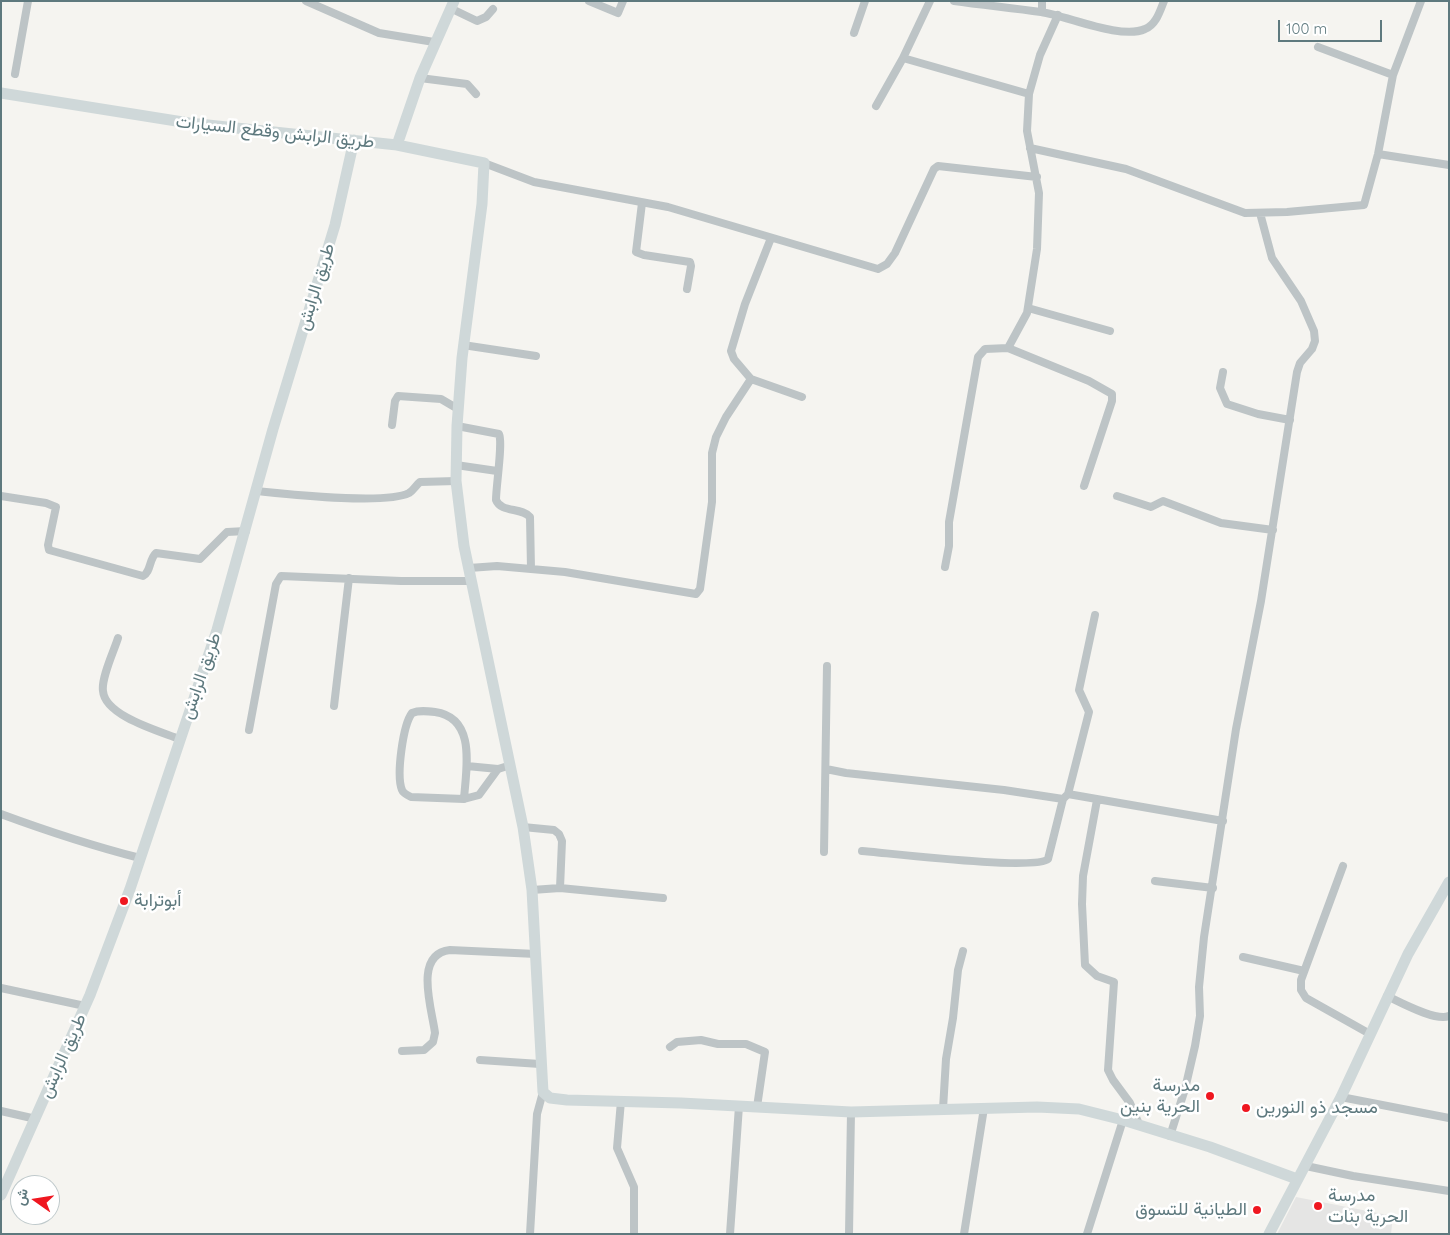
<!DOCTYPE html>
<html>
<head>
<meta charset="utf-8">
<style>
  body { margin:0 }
  #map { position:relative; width:1450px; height:1235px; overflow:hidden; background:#f5f4f0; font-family:Quicksand,Vazirmatn,sans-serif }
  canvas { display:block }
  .frame { position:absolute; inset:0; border:2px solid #5e797e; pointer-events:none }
  .north { position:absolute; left:10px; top:1175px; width:50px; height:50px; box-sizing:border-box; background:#fff; border:1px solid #bfc9cb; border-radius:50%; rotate:283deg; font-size:14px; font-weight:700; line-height:20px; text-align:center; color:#5e797e }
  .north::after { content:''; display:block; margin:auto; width:18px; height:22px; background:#ef1720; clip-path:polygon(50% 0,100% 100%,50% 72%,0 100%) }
  .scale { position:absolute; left:1278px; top:20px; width:104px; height:22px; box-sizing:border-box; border:2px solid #5e797e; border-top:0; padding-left:6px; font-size:15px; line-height:18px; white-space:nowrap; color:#5e797e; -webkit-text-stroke:4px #fff; paint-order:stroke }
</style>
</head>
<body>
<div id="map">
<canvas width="1450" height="1235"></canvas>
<div class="frame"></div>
<div class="north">ش</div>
<div class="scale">100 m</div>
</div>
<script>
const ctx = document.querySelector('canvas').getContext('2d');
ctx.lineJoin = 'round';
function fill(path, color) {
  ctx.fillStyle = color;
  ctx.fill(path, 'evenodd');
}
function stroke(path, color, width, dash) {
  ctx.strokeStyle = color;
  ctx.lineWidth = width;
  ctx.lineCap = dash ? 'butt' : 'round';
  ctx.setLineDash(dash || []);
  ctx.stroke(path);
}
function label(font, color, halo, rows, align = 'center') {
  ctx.font = font + ' Quicksand,Vazirmatn,sans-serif';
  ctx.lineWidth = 5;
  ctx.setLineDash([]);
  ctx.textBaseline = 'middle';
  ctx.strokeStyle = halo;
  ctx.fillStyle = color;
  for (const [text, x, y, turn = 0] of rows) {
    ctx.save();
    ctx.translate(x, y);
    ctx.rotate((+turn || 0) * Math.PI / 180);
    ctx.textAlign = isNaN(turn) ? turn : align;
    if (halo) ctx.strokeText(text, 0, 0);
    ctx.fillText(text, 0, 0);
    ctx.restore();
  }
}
fill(new Path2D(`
  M1296,1197L1393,1216L1391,1234H1277Z`), '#e5e5e4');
stroke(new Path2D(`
  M306,1L379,33L434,42
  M589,1L618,13L623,1
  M954,1C983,5 1012,8 1041,12C1068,16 1121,40 1145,29C1156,25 1160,11 1164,1
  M450,8L477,21L486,17L493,9
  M1042,12V1
  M1058,15L1040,55L1029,94L1027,131L1039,193L1037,249L1027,313L1008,348L1089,381L1112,394V401L1084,486
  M854,33L865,1
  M1318,47L1393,75
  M903,58L1029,94
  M15,74L28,1
  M420,78L467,84L476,94
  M876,106L903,58L930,1
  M1030,148L1126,169L1245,213L1287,212L1364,205L1378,154L1393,75L1421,1
  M1378,154L1449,165
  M484,163L534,182L668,207L878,269L887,264L895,253L934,169L938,166L1037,177
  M642,203L636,252L644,255L690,262L691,266L687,289
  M771,238L745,304L731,351L734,359L751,379L802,397
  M1028,308L1110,331
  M463,345L536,356
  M1223,372L1220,388L1227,404L1258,414L1290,420
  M392,425L395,401L398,396L441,399L458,409
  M457,426L499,434C503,443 496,486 496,500C501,513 522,507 530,517L531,569
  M456,465L497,471
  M257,491C287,494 385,505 409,493C414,490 416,485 420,482L456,481
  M1,496L46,503L56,507L48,545L49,550L143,576C151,572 149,559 156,553L200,559L227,532L246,531
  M1117,496L1151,507L1163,501L1221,523L1273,530
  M945,567L949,546V522L978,357L985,349L1008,348
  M469,568L497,566L565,572L696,594L700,589L712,502V453L716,437L726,417L751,379
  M118,638C114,651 101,678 103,691C105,716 159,731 179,739
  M334,706L349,578
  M249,730L276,584L281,576L401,581H472
  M467,766L498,769
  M826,769L846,773L1004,790L1063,799L1048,859C1036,871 888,853 862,851
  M1068,794L1223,821
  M464,799C466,769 477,718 435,712C427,711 419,710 412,713C403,725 396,775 402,790C403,793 407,795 411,797L464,799L479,795L498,769L511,765
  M1063,799L1068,794L1089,712L1079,690L1095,615
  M1097,800L1083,876L1082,904L1085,965L1097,976L1114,982L1108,1070L1113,1080L1130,1103L1139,1124
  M1,814C47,831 93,846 140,858
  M523,827L554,830L559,834L562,841L560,888L663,898
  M824,852L827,666
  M1343,866L1301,980V990L1306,998L1370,1034
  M1155,881L1213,888
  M532,890L560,888
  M1243,957L1304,971
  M1,988L85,1006
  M1387,996C1400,1002 1436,1022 1449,1016
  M670,1047L677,1042L701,1040L718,1044H746L765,1052L757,1107
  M402,1051L424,1050L433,1042L435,1033C432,1009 413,954 450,950L536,954
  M480,1060L540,1064
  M1341,1097L1449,1118
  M621,1101L617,1148L634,1187V1234
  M943,1109L946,1059L953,1018L958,970L963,951
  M1,1111L36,1119
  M1170,1136L1185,1089L1195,1046L1200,1016L1199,987L1204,937L1236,729L1261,601L1297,372L1300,363L1312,349L1315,341L1314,331L1301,301L1272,258L1260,213
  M1306,1166L1353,1176L1449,1191
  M530,1234L537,1114L543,1092
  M730,1234L739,1106
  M849,1234L851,1112
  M964,1234L984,1108
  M1087,1234L1123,1120`), '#bdc4c6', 8);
stroke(new Path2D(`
  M1,93L189,123L397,145L420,78L454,1
  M397,145L484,163L482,204L462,358L457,426L456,481L464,546L523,827L532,890L543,1092L550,1098L567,1100L681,1103L851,1112L1037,1107L1079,1109L1123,1120L1210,1147L1297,1179
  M1,1195L90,995L130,889L217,630L273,429L335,225L354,140
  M1269,1234L1341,1097L1408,954L1449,882`), '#cfd8d9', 11);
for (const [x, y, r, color] of [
  [124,901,5,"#ef1720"],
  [1210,1096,5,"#ef1720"],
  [1246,1108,5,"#ef1720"],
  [1318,1206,5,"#ef1720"],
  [1257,1210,5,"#ef1720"]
]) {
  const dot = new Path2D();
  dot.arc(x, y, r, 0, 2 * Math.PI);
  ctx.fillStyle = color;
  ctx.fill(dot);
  stroke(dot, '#fff', 2);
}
label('18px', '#5e797e', '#fff', [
  ["طريق الرابش وقطع السيارات",275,132,6],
  ["طريق الرابش",316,287,-73],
  ["طريق الرابش",201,676,-71],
  ["طريق الرابش",63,1056,-66]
]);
label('18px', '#5e797e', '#fff', [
  ["أبوترابة",134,901],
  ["مدرسة",1200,1086,"right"],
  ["الحرية بنين",1200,1107,"right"],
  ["مسجد ذو النورين",1256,1108],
  ["مدرسة",1328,1196],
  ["الحرية بنات",1328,1217],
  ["الطيانية للتسوق",1247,1210,"right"]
], 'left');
</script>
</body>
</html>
